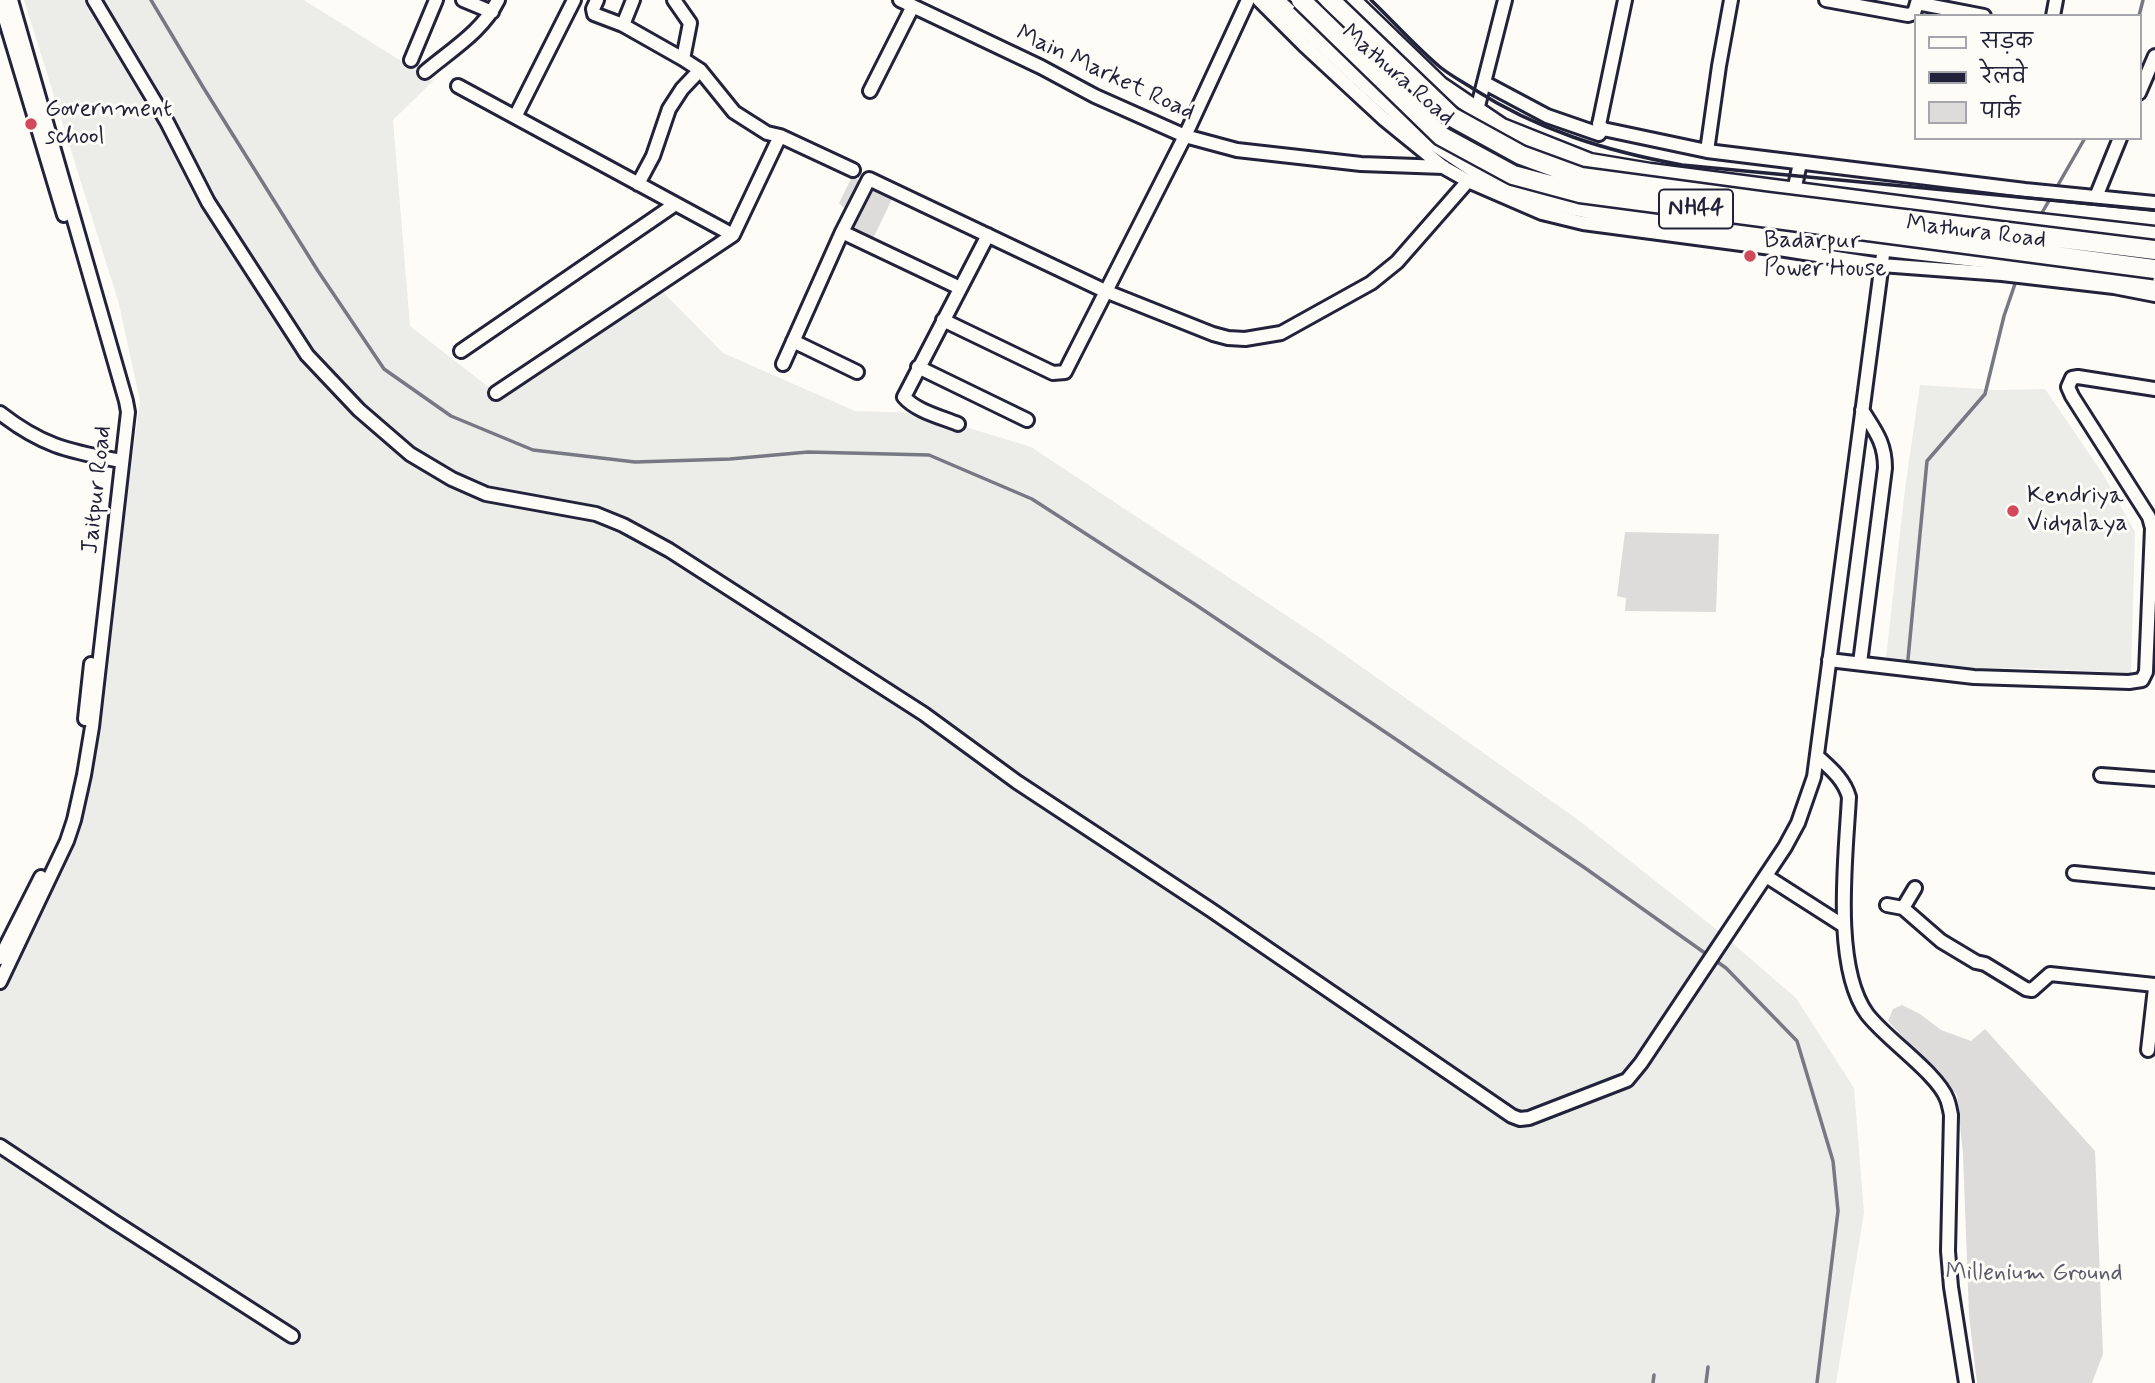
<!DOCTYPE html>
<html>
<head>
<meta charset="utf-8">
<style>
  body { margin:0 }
  #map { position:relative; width:2155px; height:1383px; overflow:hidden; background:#fdfcf7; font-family:Mynerve,"Playpen Sans Deva",sans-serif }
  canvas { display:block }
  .legend { position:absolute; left:1914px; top:14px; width:228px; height:126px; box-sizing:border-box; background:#fdfcf7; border:2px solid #a5a5ac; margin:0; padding:9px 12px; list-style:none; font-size:21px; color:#22223b }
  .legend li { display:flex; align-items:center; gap:14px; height:35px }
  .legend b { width:35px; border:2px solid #a5a5ac }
</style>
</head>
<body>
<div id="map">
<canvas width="2155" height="1383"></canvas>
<ul class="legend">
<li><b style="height:9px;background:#fdfcf7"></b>सड़क</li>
<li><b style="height:9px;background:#22223b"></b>रेलवे</li>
<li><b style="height:19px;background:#dddcdb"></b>पार्क</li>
</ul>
</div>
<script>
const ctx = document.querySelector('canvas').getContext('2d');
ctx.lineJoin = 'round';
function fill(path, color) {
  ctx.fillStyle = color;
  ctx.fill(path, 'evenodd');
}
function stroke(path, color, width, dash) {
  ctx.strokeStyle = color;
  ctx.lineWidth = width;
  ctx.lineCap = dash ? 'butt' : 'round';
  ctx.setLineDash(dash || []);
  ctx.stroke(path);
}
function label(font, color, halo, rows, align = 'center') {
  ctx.font = font + ' Mynerve,sans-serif';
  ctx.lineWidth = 6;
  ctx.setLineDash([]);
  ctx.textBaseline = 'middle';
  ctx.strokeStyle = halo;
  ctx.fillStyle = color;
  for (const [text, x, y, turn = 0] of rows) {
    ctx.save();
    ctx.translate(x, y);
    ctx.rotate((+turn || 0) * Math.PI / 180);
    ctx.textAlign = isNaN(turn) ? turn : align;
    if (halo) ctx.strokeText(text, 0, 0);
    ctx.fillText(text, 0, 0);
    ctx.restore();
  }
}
fill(new Path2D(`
  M24,0H304L433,81L393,120L410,326L495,392L653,282L723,353L855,411L920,413L1031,447L1322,639L1577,819L1716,929L1796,998L1854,1088L1864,1213L1836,1383H0V980L71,837L92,753L140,401L119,304Z
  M1920,385L1997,390L2045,389L2103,474L2135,532L2131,673L2020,668L1940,669L1886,658L1905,489Z`), '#ecece9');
fill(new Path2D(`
  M852,177L893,197L868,249L839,218L844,208L839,203Z
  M1625,532L1719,534L1716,612L1625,611L1626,598L1617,596Z
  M1902,1005L1920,1014L1941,1030L1971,1041L1985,1029L2095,1151L2103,1354L2092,1383H1977L1969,1315L1963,1154L1957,1095L1888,1021L1893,1009Z`), '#dddcdb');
stroke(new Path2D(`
  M151,0L203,87L318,271L384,369L451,416L533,450L635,462L730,459L808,452L929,455L1032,499L1196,605L1397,740L1585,868L1726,968L1797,1041L1833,1161L1838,1211L1817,1383
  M2139,16L2143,0
  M2039,218L2085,138
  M1908,659L1927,461L1985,394L2004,316L2017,278
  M1653,1383L1654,1375
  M1706,1383L1708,1367`), '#787885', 3.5);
const minor = new Path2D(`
  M94,0L167,122L208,202L307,355L359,410L410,454L452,479L486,494L596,514L623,525L669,550L924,714L1017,782L1211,910L1512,1116L1520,1119L1529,1118L1627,1080L1641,1063L1785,847L1798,823L1814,777L1884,247
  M463,0L492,12
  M597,0L593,9L594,14L623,25
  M633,0L623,25L683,59L700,70L734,112L767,133L780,136L853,170
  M674,0L690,23L683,59
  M900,0L1041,67L1095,96L1185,136L1237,150L1361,164L1444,167
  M1259,0L1304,45L1384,119L1443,167L1468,181L1542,213L1583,223L1779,249L1881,265L2002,274L2114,287L2155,295
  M1625,0L1600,120L1599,124L1603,129L1707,151L2025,190L2155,203
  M1826,0L1908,15L1914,13L1918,0
  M0,2L64,215
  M1917,3L1984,16
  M2053,16L2056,0
  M411,60L436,0
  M425,72C451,50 483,31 498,0
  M1485,83L1547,116L1599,134L1603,129
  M458,86L733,235
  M870,91L913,6
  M2139,93L2155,56
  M1477,110L1505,0
  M515,117L574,0
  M1707,151L1719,66L1731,0
  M638,184L653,156L669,109L682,89L700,70
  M1794,191L1800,163
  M2096,197L2120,138
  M842,232L960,288
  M943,320L1053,373L1065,372L1185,136L1248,0
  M793,341L857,372
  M461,351L674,205
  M783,364L842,232L869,179L1105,291L1213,334L1228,338L1245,339L1281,333L1371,283L1397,262L1468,181
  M918,367L1027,420
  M496,393L733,235L780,136
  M0,413C41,445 67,451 116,460
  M958,424C941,417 916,411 904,397L988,235
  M1829,660L1974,677L2129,682L2142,680L2146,672L2152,528L2149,517L2072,396L2068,387L2072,378L2078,377L2155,389
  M1860,663L1885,468C1885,442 1875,431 1862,410
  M85,719L91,664
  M1817,756C1830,768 1844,779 1849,797C1846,855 1832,966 1867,1014C1886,1039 1937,1073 1947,1099C1949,1104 1950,1110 1951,1115L1948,1251L1951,1287L1966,1383
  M2101,775L2155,779
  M2074,873L2155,881
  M1766,876L1844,926
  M1887,905L1903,908L1941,941L1976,962L1985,964L2026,989L2032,990L2050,974L2155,985
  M1903,908L1915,888
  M0,958L41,877
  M0,982L67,841L74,820L84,775L92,727L128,412L126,401L11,0
  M2148,1050L2155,988
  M0,1146L113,1221L292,1336`);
const major = new Path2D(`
  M1275,0L1420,133L1476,170L1533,198L1625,218L2001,261L2085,272L2155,284
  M1352,0L1440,85L1502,127L1590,162L1650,172L2004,218L2155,235`);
stroke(minor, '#22223b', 18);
stroke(major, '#22223b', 21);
stroke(minor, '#fdfcf7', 12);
stroke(major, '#fdfcf7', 16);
stroke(new Path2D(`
  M1371,0C1394,22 1416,47 1440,67C1450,75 1461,81 1472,88C1537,130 1606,151 1682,165L2155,210`), '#22223b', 3.5);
const highwayBridge = new Path2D(`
  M1301,0L1441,136L1513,175L1580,193L2155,269
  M1330,0L1452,117L1521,155L1581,177L1767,202L2155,250`);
stroke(highwayBridge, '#22223b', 23, []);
stroke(highwayBridge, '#fdfcf7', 18);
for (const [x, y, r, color] of [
  [31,124,7,"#d1495b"],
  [1750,256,7,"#d1495b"],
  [2013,511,7,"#d1495b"]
]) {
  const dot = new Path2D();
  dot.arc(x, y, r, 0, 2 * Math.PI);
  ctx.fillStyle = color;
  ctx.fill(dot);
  stroke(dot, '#fdfcf7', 2.5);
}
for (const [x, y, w] of [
  [1696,209,74]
]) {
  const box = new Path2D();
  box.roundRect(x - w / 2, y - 19.5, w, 39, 5);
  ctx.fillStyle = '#fdfcf7';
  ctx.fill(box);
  stroke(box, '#22223b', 2);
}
label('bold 23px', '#22223b', null, [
  ["NH44",1696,209]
]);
label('24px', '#22223b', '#fdfcf7', [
  ["Main Market Road",1105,74,25],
  ["Mathura Road",1397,76,41],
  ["Mathura Road",1976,233,7],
  ["Jaitpur Road",98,490,-84]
]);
label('24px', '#22223b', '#fdfcf7', [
  ["Government",45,110],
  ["school",45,138],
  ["Badarpur",1764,242],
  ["Power House",1764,270],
  ["Kendriya",2027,497],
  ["Vidyalaya",2027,525]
], 'left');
label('24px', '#5a5a6b', '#fdfcf7', [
  ["Millenium Ground",2034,1274]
]);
</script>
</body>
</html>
